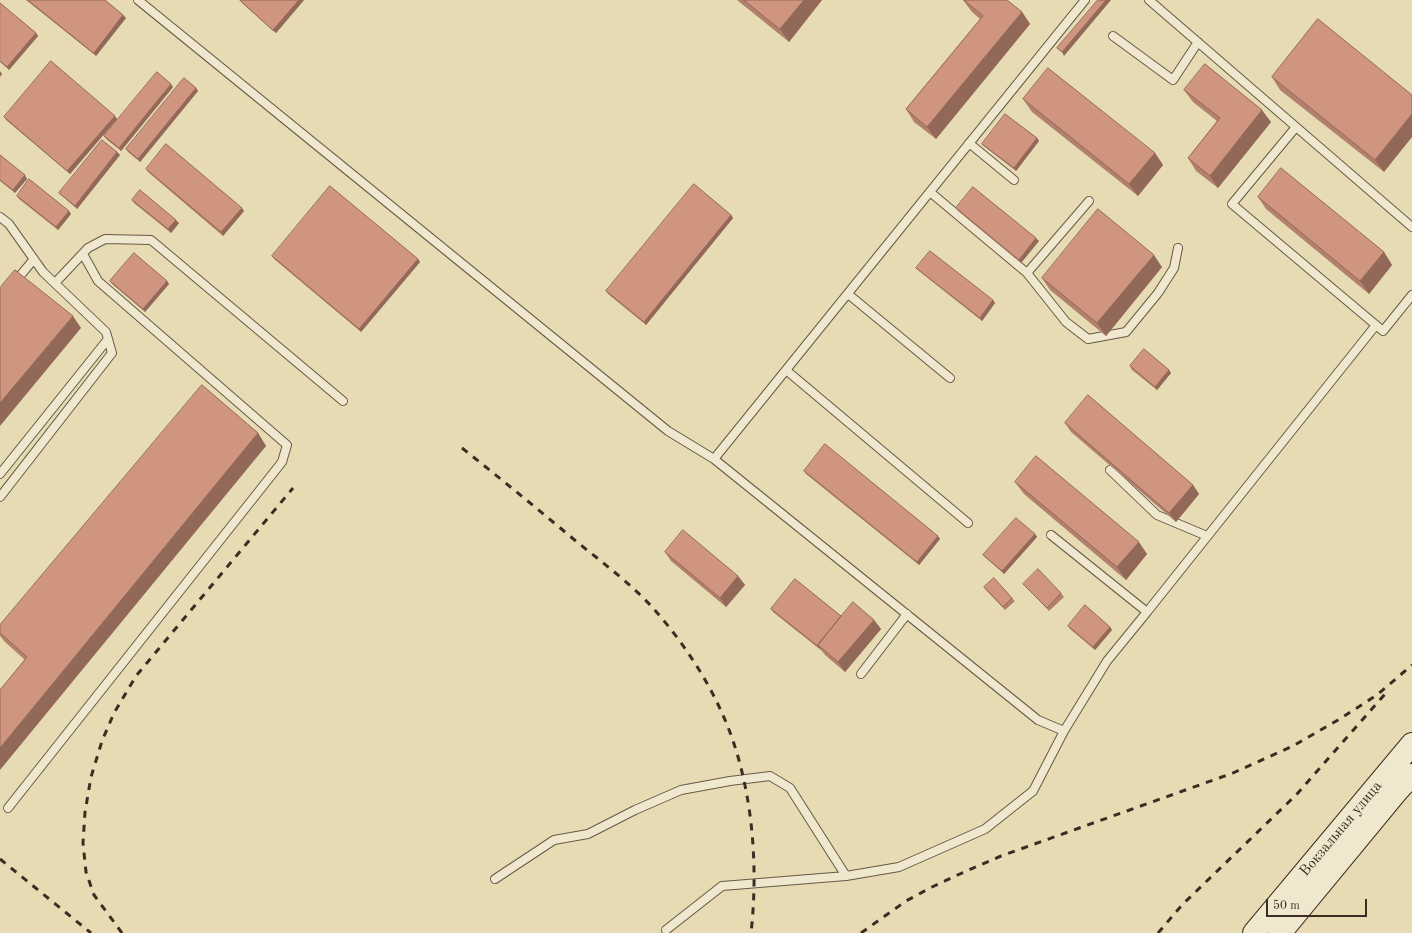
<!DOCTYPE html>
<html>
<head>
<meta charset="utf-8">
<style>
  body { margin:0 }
  #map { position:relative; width:1412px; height:933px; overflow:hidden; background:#e7dbb3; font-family:"Old Standard TT",serif }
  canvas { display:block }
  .scale { position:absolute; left:1266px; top:899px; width:101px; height:18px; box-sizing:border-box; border:2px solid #3e2c22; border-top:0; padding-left:5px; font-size:12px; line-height:14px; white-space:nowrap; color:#3e2c22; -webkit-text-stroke:3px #efe8ce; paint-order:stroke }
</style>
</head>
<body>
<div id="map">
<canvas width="1412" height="933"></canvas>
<div class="scale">50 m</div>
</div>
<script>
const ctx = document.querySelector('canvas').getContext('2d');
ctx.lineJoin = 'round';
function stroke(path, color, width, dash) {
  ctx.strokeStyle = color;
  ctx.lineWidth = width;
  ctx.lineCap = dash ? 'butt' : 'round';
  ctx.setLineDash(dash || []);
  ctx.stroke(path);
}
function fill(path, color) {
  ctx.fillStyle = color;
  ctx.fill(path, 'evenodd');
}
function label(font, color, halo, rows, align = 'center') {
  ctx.font = font + ' "Old Standard TT",serif';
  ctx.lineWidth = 3;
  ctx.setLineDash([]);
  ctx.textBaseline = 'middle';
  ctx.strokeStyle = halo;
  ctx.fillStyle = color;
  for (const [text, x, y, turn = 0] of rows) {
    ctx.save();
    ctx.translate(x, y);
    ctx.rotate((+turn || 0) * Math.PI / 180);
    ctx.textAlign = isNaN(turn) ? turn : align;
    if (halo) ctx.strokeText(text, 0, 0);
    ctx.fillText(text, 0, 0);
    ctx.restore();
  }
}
const service = new Path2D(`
  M138,0L668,431L714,459L1085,0
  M1149,0L1412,227
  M1113,36L1173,80L1198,42
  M1296,127L1232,204L1383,331L1412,295
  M969,143L1014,180
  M930,192L1027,273L1089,201
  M0,217L9,224L43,272L106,332L112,353L0,497
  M1027,273L1066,322L1088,339L1126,332L1158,293L1174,268L1178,248
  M55,283L88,248L105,239L151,240L343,401
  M848,294L950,378
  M0,300L34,259
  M786,370L968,523
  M714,459L1038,720L1064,731L1107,661L1147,612L1051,535
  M1110,470L1157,515L1207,536
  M0,474L108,339
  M1147,612L1376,325
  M861,674L907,614
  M8,808L282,462L287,445L98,281L83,254
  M495,879L554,840L588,834L635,810L681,790L730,781L770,776L790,788L846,876L899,867L985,829L1033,791L1064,731
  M666,930L722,886L846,876`);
const secondary = new Path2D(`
  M1254,933L1412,744
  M1280,933L1397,791L1412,775`);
stroke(service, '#685846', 10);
stroke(secondary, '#3e2c22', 24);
stroke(service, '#efe8ce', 8);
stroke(secondary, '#efe8ce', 22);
stroke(new Path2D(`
  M462,448C501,479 539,510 577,542C603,563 630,583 652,607C680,638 705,675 722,713C752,779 759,862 751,933
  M0,859L91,933
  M122,933L94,895L86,872L83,843L85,812L91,777L102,741L114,713L136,676L293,488
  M861,933L906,901L932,887L962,873L1001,856L1233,773L1293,746L1338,720L1377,695L1412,665
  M1158,933L1182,905L1297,794L1385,694`), '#3e2c22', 3, [7, 7]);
fill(new Path2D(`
  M26,0H105L126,18L96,56Z
  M240,0H304L276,33L242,3Z
  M737,0H822L789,42Z
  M963,0L1022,12L1030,24L936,139L914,122L906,109L980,19L972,12Z
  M0,3L36,33L38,36L9,70L0,62Z
  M1318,19L1384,172L1280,90L1272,77Z
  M173,87L121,151L106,139L104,136Z
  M196,88L198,91L140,162L128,152L126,149Z
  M1184,90L1271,122L1218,188L1196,171L1188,158L1217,121L1193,102Z
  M1023,99L1155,153L1163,165L1138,196L1032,112Z
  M4,117L117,119L70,174L6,120Z
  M1037,138L1039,141L1016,171L985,147L982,144Z
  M117,152L120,155L77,209L62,196L59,193Z
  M0,155L27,179L15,193L0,181Z
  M146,169L244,211L223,236L148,172Z
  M17,196L71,214L58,230L19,199Z
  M1258,197L1384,252L1392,265L1369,294L1266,209Z
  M132,200L179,223L171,233L134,203Z
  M956,208L1039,241L1021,263L958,211Z
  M731,215L733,218L646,325L608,294L606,291Z
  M272,256L418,259L420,262L361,332L274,259Z
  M1162,267L1106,336L1050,290L1042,278Z
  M916,268L993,300L995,303L982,321L919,271Z
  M110,281H167L169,284L145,312L112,284Z
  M1130,366L1169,370L1171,373L1157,390L1132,370Z
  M1065,423L1193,485L1199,494L1176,522L1071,432Z
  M258,433L266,446L25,660L5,642L0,636V625Z
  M804,471L940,539L919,565L806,474Z
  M1015,482L1147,554L1126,580L1024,494Z
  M1035,534L1037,537L1004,574L986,558L983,555Z
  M665,552L738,576L745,585L726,607L671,561Z
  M1023,584L1061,593L1064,597L1049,611L1026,587Z
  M984,587L1012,598L1015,601L1005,610L986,590Z
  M771,609L874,620L881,629L845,672L825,655L822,651L773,612Z
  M1068,626L1110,627L1112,630L1095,650L1070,629Z`), '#b3806d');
fill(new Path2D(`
  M299,0H304L276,33L273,30Z
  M804,0H822L789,42L780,29Z
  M1106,0H1111L1064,56L1062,52Z
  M1022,12L1030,24L936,139L927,127Z
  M123,15L126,18L96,56L94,53Z
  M36,33L38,36L9,70L7,67Z
  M0,71L2,74L0,77Z
  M171,84L173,87L121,151L119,148Z
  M196,88L198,91L140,162L138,159Z
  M1262,110L1271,122L1218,188L1210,176Z
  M1412,114V137L1384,172L1375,160Z
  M115,116L117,119L70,174L67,171Z
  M1037,138L1039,141L1016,171L1014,168Z
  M117,152L120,155L77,209L75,206Z
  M1155,153L1163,165L1138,196L1129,184Z
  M25,175L27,179L15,193L13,190Z
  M242,208L244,211L223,236L221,232Z
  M69,211L71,214L58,230L56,227Z
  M731,215L733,218L646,325L644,322Z
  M176,220L179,223L171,233L168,229Z
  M1036,238L1039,241L1021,263L1019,260Z
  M1384,252L1392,265L1369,294L1360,281Z
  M1154,255L1162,267L1106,336L1097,323Z
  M418,259L420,262L361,332L359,329Z
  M167,281L169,284L145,312L143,309Z
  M993,300L995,303L982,321L980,318Z
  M73,316L81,328L0,426V403Z
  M1169,370L1171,373L1157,390L1155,387Z
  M258,433L266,446L0,770V748Z
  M1193,485L1199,494L1176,522L1169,513Z
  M1035,534L1037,537L1004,574L1002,571Z
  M938,536L940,539L919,565L917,562Z
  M1139,542L1147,554L1126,580L1117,567Z
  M738,576L745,585L726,607L720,598Z
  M874,620L881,629L845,672L838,662Z
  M1110,627L1112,630L1095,650L1093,647Z`), '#926859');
const building = new Path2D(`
  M28,0H105L123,15L94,53Z
  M240,0H299L273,30Z
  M744,0H804L780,29Z
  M964,0H1007L1022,12L927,127L906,109L983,16Z
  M1098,0H1106L1062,52L1057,48Z
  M0,3L36,33L7,67L0,61Z
  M1318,19L1412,95V114L1375,160L1272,77Z
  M51,61L115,116L67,171L4,117Z
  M1205,64L1262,110L1210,176L1188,158L1220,118L1184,90Z
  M1048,68L1155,153L1129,184L1023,99Z
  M157,72L171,84L119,148L104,136Z
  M184,78L196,88L138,159L126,149Z
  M1005,114L1037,138L1014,168L982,144Z
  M102,140L117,152L75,206L59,193Z
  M166,144L242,208L221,232L146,169Z
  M0,155L25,175L13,190L0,180Z
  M1281,168L1384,252L1360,281L1258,197Z
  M29,179L69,211L56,227L17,196Z
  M694,184L731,215L644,322L606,291Z
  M330,186L418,259L359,329L272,256Z
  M973,187L1036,238L1019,260L956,208Z
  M140,190L176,220L168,229L132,200Z
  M1098,209L1154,255L1097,323L1042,278Z
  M930,251L993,300L980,318L916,268Z
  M134,253L167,281L143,309L110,281Z
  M15,270L73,316L0,403V288Z
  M1144,349L1169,370L1155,387L1130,366Z
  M202,385L258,433L0,748V690L27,657L0,633V625Z
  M1088,395L1193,485L1169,513L1065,423Z
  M825,444L938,536L917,562L804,471Z
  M1036,456L1139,542L1117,567L1015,482Z
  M1016,518L1035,534L1002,571L983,555Z
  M683,530L738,576L720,598L665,552Z
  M1038,569L1061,593L1047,608L1023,584Z
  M994,578L1012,598L1003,607L984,587Z
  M795,579L841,616L818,645L820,648L771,609Z
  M853,602L874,620L838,662L818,645Z
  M1085,605L1110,627L1093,647L1068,626Z`);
fill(building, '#d0957f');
stroke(building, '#926859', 1);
label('15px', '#3e2c22', '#efe8ce', [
  ["Вокзальная улица",1341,829,-50]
]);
</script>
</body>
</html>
